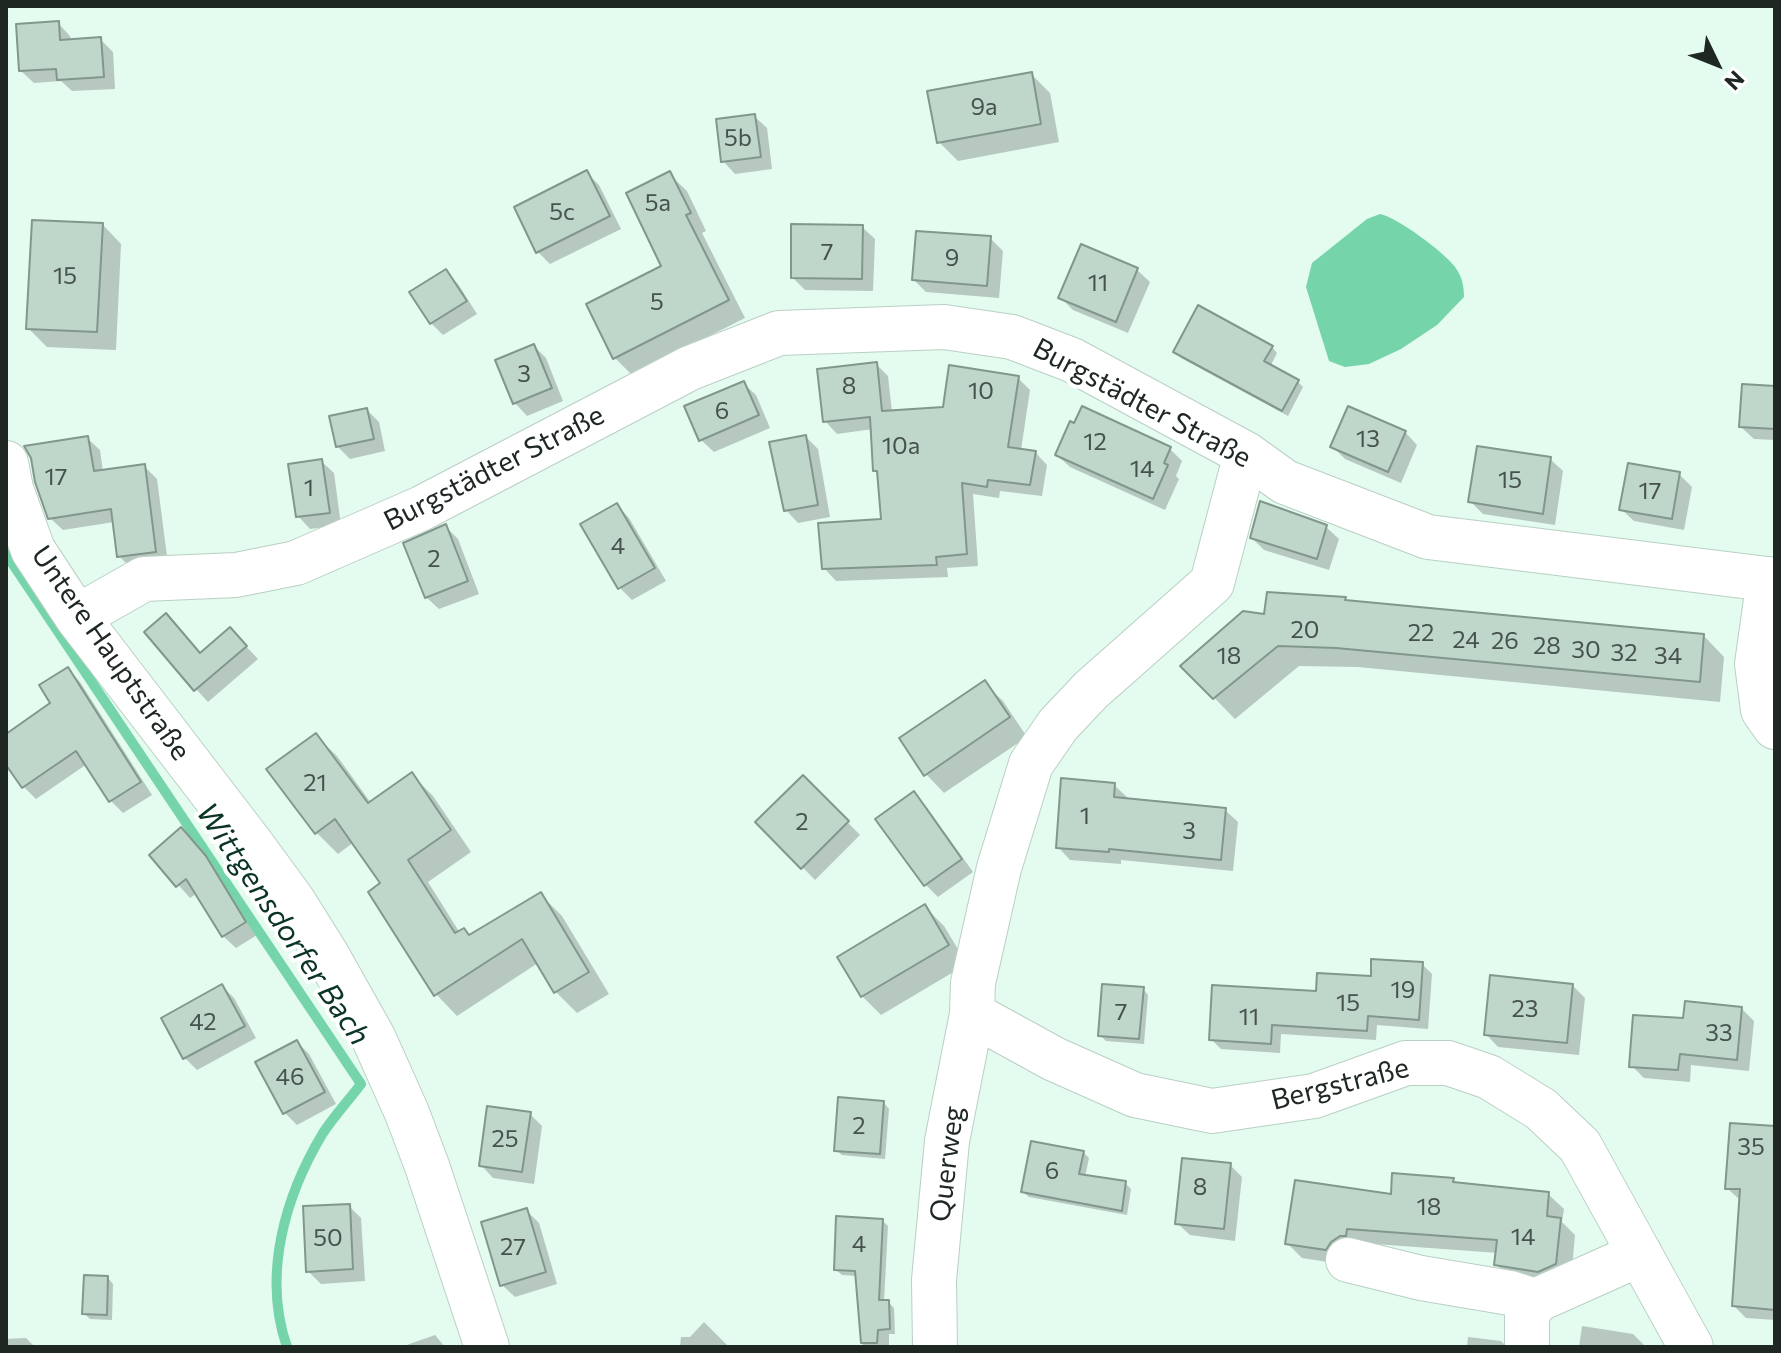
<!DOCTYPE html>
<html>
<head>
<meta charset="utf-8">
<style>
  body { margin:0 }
  #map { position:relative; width:1781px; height:1353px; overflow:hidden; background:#e4fbef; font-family:Commissioner,sans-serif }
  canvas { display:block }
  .frame { position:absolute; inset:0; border:8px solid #1e2722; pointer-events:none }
  .north { position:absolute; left:1677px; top:24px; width:80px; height:80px; -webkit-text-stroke:6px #fff; paint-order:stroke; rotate:133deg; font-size:22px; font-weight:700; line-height:32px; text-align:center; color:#1e2722 }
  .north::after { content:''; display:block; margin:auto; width:28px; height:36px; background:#1e2722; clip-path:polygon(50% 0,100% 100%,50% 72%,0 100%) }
</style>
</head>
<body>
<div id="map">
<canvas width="1781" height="1353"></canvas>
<div class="frame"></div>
<div class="north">N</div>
</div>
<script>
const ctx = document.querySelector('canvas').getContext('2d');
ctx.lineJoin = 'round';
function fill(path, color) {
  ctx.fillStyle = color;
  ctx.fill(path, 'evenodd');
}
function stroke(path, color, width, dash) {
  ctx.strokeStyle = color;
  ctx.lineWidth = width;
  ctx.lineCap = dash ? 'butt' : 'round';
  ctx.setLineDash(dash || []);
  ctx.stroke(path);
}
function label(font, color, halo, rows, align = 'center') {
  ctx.font = font + ' Commissioner,sans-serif';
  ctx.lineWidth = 8;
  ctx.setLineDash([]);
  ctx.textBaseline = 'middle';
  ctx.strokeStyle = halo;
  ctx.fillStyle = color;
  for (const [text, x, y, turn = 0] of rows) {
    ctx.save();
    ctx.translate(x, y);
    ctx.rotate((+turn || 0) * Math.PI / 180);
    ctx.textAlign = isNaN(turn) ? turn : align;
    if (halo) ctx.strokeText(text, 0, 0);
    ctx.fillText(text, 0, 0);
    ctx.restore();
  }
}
fill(new Path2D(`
  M1380,214C1398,218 1444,252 1455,267C1462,276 1464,286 1464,297L1437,325L1401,349L1369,364L1345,367L1329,361L1306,287L1312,263L1367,219Z`), '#76d4aa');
fill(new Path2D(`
  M58,23L70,36L71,41L100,39L113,52L115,89L72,91L61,81L34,83L21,71Z
  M1031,74L1050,93L1059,142L958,161L939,142Z
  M754,116L767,128L772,169L735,174L723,161Z
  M587,173L599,185L621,229L550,264L538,252Z
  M669,174L687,191L706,231L702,233L745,318L632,375L614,357L664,267Z
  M103,225L121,244L116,350L47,347L28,328Z
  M862,227L875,239L873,291L805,290L793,278Z
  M990,238L1003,251L999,298L926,292L914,280Z
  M1137,270L1150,282L1128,333L1073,310L1061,298Z
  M446,272L458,284L477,314L443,335L431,323Z
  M534,346L546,358L563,401L527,416L515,403Z
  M1272,347L1277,353L1270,367L1298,382L1303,387L1288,416L1181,358L1175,352Z
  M876,364L888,376L892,412L944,409L1018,378L1030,390L1021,450L1035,452L1047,465L1042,496L1000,491L999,498L973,494L978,566L947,568L948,577L836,581L824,568L883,521L879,474L875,470L873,429L837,434L825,421Z
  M743,383L756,395L770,428L714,452L701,440Z
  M1775,388V440L1754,439L1741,427Z
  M367,410L379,422L385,451L350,459L337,446Z
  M1405,432L1417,445L1401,483L1345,459L1332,446Z
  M806,437L818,449L830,517L798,523L786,510Z
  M87,438L100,450L103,472L144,466L157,479L168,564L131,568L119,556L114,522L63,530L50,518Z
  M1170,449L1182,461L1176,476L1179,479L1165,510L1070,467L1057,455Z
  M1550,459L1563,471L1555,525L1483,514L1470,501Z
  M321,461L334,473L341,525L310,529L298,516Z
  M1679,474L1692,487L1684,530L1634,521L1621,509Z
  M617,505L629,518L666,581L632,600L620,588L583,525Z
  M445,526L458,539L479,594L439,609L426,597Z
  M1326,527L1339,539L1329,570L1264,550L1252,538Z
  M1345,599L1349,602L1704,636L1724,657L1720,702L1358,667L1299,666L1235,719L1183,666L1266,616Z
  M242,642L258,659L208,702L196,689L201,655Z
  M68,669L80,682L152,795L123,813L111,801L87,764L36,799L24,787L6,761V737L53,704Z
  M984,683L1003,701L1027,737L944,793L926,774Z
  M315,735L337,756L371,803L412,775L433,796L471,852L428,882L460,933L470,936L541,895L562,916L609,994L577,1013L556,992L538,963L457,1016L436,994L383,884L354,842L338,854L317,833Z
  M803,777L860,835L815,880L758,822Z
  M1114,785L1127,797L1126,800L1225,810L1238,822L1233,871L1121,860V864L1070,860L1058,847Z
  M913,794L926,806L973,872L938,897L926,885Z
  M193,842L218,871L257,935L236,948L223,936L197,893L190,898L152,855Z
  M925,907L944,926L967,964L881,1015L862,996Z
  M1422,964L1432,974L1428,1029L1377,1025L1376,1040L1281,1034L1280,1053L1221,1049L1211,1039L1318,993Z
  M1572,985L1585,998L1579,1055L1498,1047L1486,1034Z
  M222,986L234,998L256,1038L197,1070L185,1058L163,1018Z
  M1143,989L1148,995L1144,1044L1106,1041L1101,1036Z
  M1742,1009L1754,1021L1749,1071L1691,1065L1690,1082L1644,1078L1632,1066L1685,1020Z
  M297,1042L309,1054L336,1104L297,1125L285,1113Z
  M884,1103L889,1109L885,1159L842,1155L836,1150Z
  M530,1114L542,1126L534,1184L493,1178L481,1165Z
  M1775,1128V1320L1746,1318L1734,1306L1740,1200L1727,1188Z
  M1083,1152L1089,1158L1085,1177L1125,1183L1131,1189L1127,1215L1029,1197L1023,1192Z
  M1230,1165L1242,1177L1235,1241L1190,1235L1177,1223Z
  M1453,1180L1457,1184L1548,1194L1564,1209L1562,1222L1575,1235L1571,1279H1511L1496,1264L1498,1253L1361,1243L1341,1264L1302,1258L1287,1243L1392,1196Z
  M349,1206L361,1218L365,1281L321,1284L308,1271Z
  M526,1210L539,1223L557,1284L515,1297L502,1285Z
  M882,1220L888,1226L884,1302H888L894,1308L895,1334H889V1347H863L857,1276L842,1275L836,1270Z
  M108,1278L113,1284L112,1320L90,1319L84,1313Z
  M704,1322L729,1347H680L681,1337H690Z
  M1582,1326L1633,1334L1646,1347H1579Z
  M435,1335L445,1347H401Z
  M1468,1337L1501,1341L1507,1347H1467Z
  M26,1338L35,1347H6V1339Z`), '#0003');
stroke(new Path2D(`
  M6,554L361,1084C349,1100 334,1116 323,1133C285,1196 262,1275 287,1347`), '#76d4aa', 10);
const building = new Path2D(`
  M59,21L60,40L101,37L104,77L57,80L56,69L19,71L16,24Z
  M1032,72L1041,124L937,143L927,91Z
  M755,114L761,157L721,162L716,119Z
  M587,170L610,216L536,253L514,207Z
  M670,171L691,213L686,215L729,300L613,359L586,304L661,266L626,193Z
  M32,220L103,223L97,332L26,329Z
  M791,224L863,225L862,279L791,278Z
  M916,231L991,236L987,286L912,280Z
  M1081,244L1138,268L1116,322L1058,298Z
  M446,269L467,301L430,324L409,292Z
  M1198,305L1273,346L1264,361L1299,380L1282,411L1173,352Z
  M534,344L552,388L513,404L495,360Z
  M877,362L882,411L943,407L949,365L1019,376L1008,447L1036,451L1030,485L988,480L987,487L962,483L967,554L936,557L937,565L822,569L818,523L881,519L877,471H873L870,417L823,422L817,369Z
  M744,381L759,415L699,441L684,406Z
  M1742,384L1775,386V429L1739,427Z
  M1082,406L1171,447L1164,463L1168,465L1153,499L1055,455L1070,421L1074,423Z
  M1348,406L1406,431L1388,472L1330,447Z
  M367,408L374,439L336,447L329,416Z
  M806,435L818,505L784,511L769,442Z
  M88,436L94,471L145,464L156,552L117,557L111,509L48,519L35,482L31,458L24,446Z
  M1477,446L1551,457L1543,514L1468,502Z
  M322,459L330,513L296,517L288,464Z
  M1628,463L1680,472L1672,519L1619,510Z
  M1260,501L1327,525L1317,559L1250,538Z
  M617,503L655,568L618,589L580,524Z
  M446,524L468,581L425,598L403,543Z
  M1267,592L1346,597L1345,600L1704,634L1700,682L1336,648L1278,646L1213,699L1180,666L1243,611L1264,614Z
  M166,613L200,653L230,627L247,646L194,691L144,632Z
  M68,667L141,782L109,802L76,751L22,788L6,765V734L50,703L39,685Z
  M985,680L1010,717L924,776L899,738Z
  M316,733L368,803L412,772L451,830L408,860L455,933L464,928L469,935L541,892L589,972L554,993L522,939L434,996L368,892L380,883L335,819L315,834L266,769Z
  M803,775L849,821L801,869L755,822Z
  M1061,778L1115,783L1114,797L1226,808L1221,860L1109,849V852L1056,848Z
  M914,791L962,859L924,886L875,819Z
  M181,827L206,856L246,922L222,937L186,879L176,887L149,855Z
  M925,904L949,945L861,997L837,957Z
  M1371,959L1423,962L1419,1020L1368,1016L1367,1031L1272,1025L1271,1044L1209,1040L1212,985L1316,991L1317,973L1371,976Z
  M1490,975L1573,984L1567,1043L1484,1035Z
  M222,984L245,1026L183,1059L161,1018Z
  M1102,984L1144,987L1139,1039L1098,1036Z
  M1685,1001L1742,1007L1737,1060L1680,1054L1678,1070L1629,1067L1633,1015L1683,1018Z
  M297,1040L325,1092L283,1114L255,1062Z
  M838,1097L884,1101L880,1154L834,1151Z
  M487,1106L531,1112L522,1172L479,1166Z
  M1730,1123L1775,1126V1310L1732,1306L1740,1189H1725Z
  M1031,1141L1084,1151L1079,1174L1126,1181L1122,1211L1021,1192Z
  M1182,1158L1231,1163L1224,1229L1175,1224Z
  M1392,1173L1454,1178L1453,1182L1549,1192L1547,1216L1561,1218L1556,1264L1538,1272L1494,1265L1497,1240L1347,1229L1346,1236H1340L1331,1242L1326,1250L1285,1244L1295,1180L1391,1194Z
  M350,1204L353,1269L306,1272L303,1206Z
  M527,1208L546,1272L500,1286L481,1222Z
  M836,1216L883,1219L879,1300H889L890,1329L878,1330L877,1343H861L855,1271L834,1270Z
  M84,1275L108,1276L107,1315L82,1314Z`);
fill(building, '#bfd6ca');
stroke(building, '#82978c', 2);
const minor = new Path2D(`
  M6,463L11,489L33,550L77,617L252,845L293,901L328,957L374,1039L407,1113L427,1166L487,1347
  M1769,579L1757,664L1763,710L1775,727
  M77,617L144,579L236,575L296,563L422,508L690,368L779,333L944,327L1012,337L1072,360L1246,454L1285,482L1428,537L1775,580
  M972,1014L1054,1059L1135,1095L1212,1111L1314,1096L1406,1063H1448L1489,1077L1541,1109L1580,1146L1691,1347
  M1348,1260L1421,1278L1510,1293L1535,1301
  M935,1347L934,1280L947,1141L972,1014L973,983L999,868L1031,764L1058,725L1091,690L1212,583L1246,454
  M1527,1347V1316L1535,1301L1640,1254`);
stroke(minor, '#b9d0c4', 46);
stroke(minor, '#fff', 44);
label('24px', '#46534c', null, [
  ["9a",984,107],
  ["5b",738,138],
  ["5a",658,203],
  ["5c",562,212],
  ["7",827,252],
  ["9",952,258],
  ["15",65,276],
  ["11",1098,283],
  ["5",657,302],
  ["3",524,374],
  ["8",849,386],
  ["10",981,391],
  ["6",722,411],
  ["13",1368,439],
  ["12",1095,442],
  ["10a",901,446],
  ["14",1142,469],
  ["17",56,477],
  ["15",1510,480],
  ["1",309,488],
  ["17",1650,491],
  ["4",618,546],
  ["2",434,559],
  ["20",1305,630],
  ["22",1421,633],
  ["24",1466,640],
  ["26",1505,641],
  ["28",1547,646],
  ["30",1586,650],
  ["32",1624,653],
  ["18",1229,656],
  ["34",1668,656],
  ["21",315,783],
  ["1",1085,816],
  ["2",802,822],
  ["3",1189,831],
  ["19",1403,990],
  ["15",1348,1003],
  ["23",1525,1009],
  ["7",1121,1012],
  ["11",1249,1017],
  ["42",203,1022],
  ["33",1719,1033],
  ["46",290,1077],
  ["2",859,1126],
  ["25",505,1139],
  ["35",1751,1147],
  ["6",1052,1171],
  ["8",1200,1187],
  ["18",1429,1207],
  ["14",1523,1237],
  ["50",328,1238],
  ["4",859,1244],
  ["27",513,1247]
]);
label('28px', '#1e2722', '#fff', [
  ["Burgstädter Straße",1142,403,28],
  ["Burgstädter Straße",494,468,-27],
  ["Untere Hauptstraße",111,653,55],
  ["Bergstraße",1340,1084,-14],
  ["Querweg",947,1164,-83]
]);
label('italic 30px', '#0a3424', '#fff', [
  ["Wittgensdorfer Bach",283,924,56]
]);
</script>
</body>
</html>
